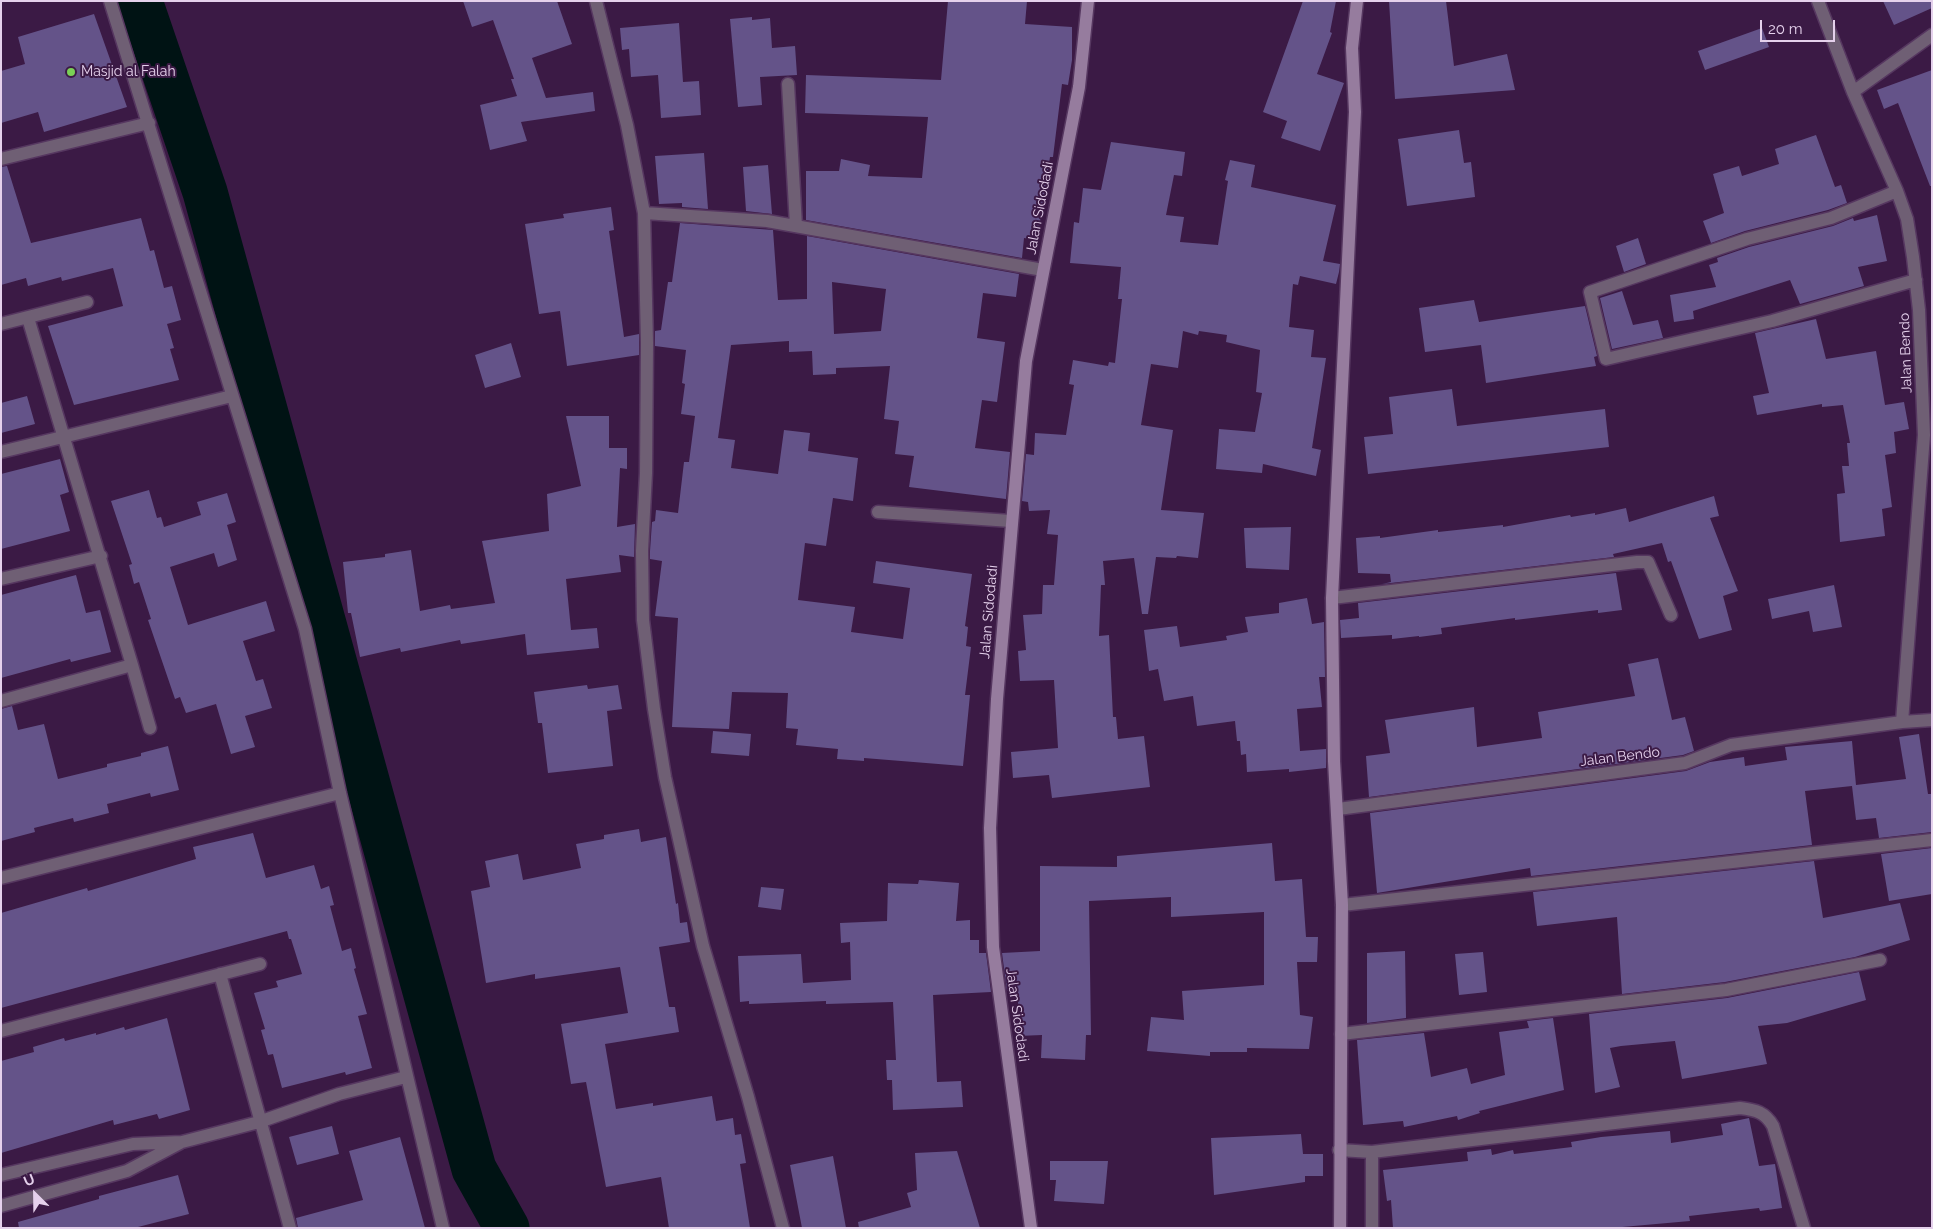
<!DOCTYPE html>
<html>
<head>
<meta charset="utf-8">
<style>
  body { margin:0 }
  #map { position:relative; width:1933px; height:1229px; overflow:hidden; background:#3b1a45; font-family:Raleway,sans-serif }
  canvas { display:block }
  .frame { position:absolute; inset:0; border:2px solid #e5d1ec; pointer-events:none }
  .north { position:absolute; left:10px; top:1169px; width:50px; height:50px; -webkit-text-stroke:4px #3b1a45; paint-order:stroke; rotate:337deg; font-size:14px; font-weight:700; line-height:20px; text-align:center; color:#e5d1ec }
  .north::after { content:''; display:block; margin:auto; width:18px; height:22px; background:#e5d1ec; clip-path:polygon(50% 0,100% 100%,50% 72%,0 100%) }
  .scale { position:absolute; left:1760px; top:20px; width:75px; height:22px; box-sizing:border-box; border:2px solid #e5d1ec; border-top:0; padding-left:6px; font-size:15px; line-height:18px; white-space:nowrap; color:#e5d1ec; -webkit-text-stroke:4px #3b1a45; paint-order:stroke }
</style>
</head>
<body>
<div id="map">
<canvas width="1933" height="1229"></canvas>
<div class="frame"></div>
<div class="north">U</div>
<div class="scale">20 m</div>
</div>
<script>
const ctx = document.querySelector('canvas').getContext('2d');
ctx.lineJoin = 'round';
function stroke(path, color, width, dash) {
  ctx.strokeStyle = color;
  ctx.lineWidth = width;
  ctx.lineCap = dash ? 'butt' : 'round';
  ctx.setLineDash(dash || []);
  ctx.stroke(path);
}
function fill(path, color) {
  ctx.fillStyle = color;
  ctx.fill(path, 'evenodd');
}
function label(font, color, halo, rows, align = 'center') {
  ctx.font = font + ' Raleway,sans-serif';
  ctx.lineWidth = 4;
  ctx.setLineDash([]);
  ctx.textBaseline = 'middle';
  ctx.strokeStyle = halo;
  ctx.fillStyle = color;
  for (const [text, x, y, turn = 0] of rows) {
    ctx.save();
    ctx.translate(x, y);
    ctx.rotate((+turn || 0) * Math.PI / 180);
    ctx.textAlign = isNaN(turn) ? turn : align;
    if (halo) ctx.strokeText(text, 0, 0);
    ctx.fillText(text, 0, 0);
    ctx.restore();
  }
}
stroke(new Path2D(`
  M140,1L205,192L474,1169L507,1228`), '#001314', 45);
fill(new Path2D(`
  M463,1H557L572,44L532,58L546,98L593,92L595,111L521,122L527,141L490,150L480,105L517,96L511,79H514L493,20L472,27Z
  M948,1H1027L1025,24L1072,27V60L1068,85L1062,84L1053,157H1050L1039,229L1032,228L1030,239L1024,238L1022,258L806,220V171H839L841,159L870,165L868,176L922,178L928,117L805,113L806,75L941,80Z
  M1303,1H1336L1330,32L1332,33L1317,74L1344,83L1320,151L1281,138L1287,121L1263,112Z
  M1389,1H1446L1454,66L1507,54L1515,90L1395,99Z
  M1883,1H1932V8L1894,25Z
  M94,14L127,107L44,132L38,112L1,123V71L25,64L18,37Z
  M752,17V20L770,18L772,48L795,46L797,75L760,77L762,105L738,107L730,19Z
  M679,23L683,82L699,81L701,115L661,118L658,75L631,77L629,49L622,50L620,28Z
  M1762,28L1769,47L1705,70L1698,51Z
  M1932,70V186H1930L1898,103L1884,109L1877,90Z
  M1459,130L1464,163L1471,162L1475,197L1407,206L1398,139Z
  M1816,135L1835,187L1841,185L1847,203L1828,210L1745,231L1711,243L1703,221L1724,213L1713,174L1739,166L1742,176L1779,164L1775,149Z
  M1111,142L1185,152L1182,176L1174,175L1166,215L1184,217L1180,242L1218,245L1228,181L1225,180L1230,160L1255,165L1251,187L1336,205L1323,261L1340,264L1339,272L1336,284L1300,276L1298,285L1293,284L1289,327L1314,330L1311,357L1326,358L1312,448L1321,450L1316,476L1263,464L1262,473L1216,469L1219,429L1255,432L1262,393L1256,392L1260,350L1226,342L1227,335L1199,331L1198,335L1183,331L1178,368L1151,364L1141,425L1173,430L1161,510L1204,513L1198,558L1177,556L1176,558L1156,557L1148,614H1142L1134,558L1103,561L1105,585H1101L1099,636L1109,635L1113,717H1116L1118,739L1144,736L1150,787L1052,798L1049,775L1013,778L1011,752L1058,748L1054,680L1020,681L1018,651L1026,650L1023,615L1042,614L1043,585H1054L1058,535L1047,534L1050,510L1029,511L1028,502L1022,501L1026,454L1034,455L1035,433L1066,435L1074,385L1069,384L1073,360L1108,366L1109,362L1115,363L1122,299H1118L1121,267L1070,263L1074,222L1079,223L1083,188L1101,190Z
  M704,153L708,209L682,207V203L659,204L655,156Z
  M768,165L772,214L746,211L743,167Z
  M7,166L31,243L141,218L150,251L154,250L164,288L172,286L181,320L167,324L174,348L170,349L179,380L74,405L48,326L123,306L113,268L62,281L61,277L28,286L26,278L1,285V167Z
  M611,207L614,230L609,231L624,337L639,334V355L567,366L560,311L539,314L525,224L564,218L563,214Z
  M1877,215L1887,261L1858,267L1864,286L1800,304L1790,280L1693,311L1694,319L1674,322L1670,295L1716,287L1709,265L1718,262L1717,258L1749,247L1833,226L1853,218L1854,221Z
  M680,223L773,230L778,300L807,299V236L1019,274L1016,297L983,293L977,338L1005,342L997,402L982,400L975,448L1010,452L1006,499L909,487L914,456L895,454L899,421L884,419L890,366L836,368V374L813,375L812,351L789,352V341L731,345L718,438L735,440L731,468L778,474L784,430L810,433L808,451L858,458L853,501L833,498L826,546L805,543L798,600L855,607L851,632L903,639L910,588L873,583L876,561L972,574L965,626L968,627L966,646L971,647L965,695H970L963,766L864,758V761L837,759L838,749L796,745L798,729L786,728L788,693L732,692L729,729L672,727L678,618L655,616L662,561L650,559V551L652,522L655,521L656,510L678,513L684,462H689L695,416L681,414L685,384L682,383L686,350L655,346V331L661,330L668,282H672ZM832,282L886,289L881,331L834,334Z
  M1638,238L1646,264L1624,272L1616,246Z
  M1622,291L1633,325L1658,320L1663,338L1612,349L1600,298Z
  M1474,300L1479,322L1585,306L1597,356L1594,357L1596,366L1486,383L1481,345L1425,352L1419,308Z
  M1816,319L1826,359L1876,351L1885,405L1904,402L1909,429L1894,432L1896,453L1885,455L1892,507L1882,509L1885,536L1840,542L1837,494L1845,493L1842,466H1849L1847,443H1850L1843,405L1822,407V404L1757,415L1753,396L1769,393L1755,333Z
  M511,343L521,377L485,388L475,355Z
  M1452,389L1457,426L1605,409L1609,447L1368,474L1364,437L1393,434L1389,397Z
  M27,396L35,424L1,433V403Z
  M566,416H609V448H627V469L620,468L617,527L635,524L634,557L619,555L621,572L566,579L571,630L597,628L599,648L527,655L525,634L461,644L460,640L401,652L400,648L360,657L351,613H348L343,562L385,557V554L411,550L420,611L450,605L451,609L495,603L482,541L549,531L547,494L581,486Z
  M60,459L69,492L60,495L70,531L1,549V474Z
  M149,490L157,518L161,517L164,527L201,515L197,502L227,493L236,522L227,525L237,560L218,567L214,553L170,567L188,625L266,601L275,631L243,641L256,681L263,679L272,708L245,716L255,747L231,754L216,704L186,713L180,697L175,699L148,620L151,619L139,582L134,584L129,565L132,564L111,501Z
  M1714,496L1719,516L1710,518L1738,591L1723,596L1732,630L1699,639L1671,561L1668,562L1662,543L1613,554L1614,557L1382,584L1391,582L1390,574L1358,573L1356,538L1380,536V538L1438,530V532L1503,525V527L1570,515L1571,517L1595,513V515L1626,508L1629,522Z
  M1291,527L1289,570L1246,568L1244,528Z
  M1616,573L1622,610L1598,613V610L1515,620V618L1441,628L1442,634L1419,637V636L1392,639V635L1341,638L1340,620L1359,618L1358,603Z
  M76,575L86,613L100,610L111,652L71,662L70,659L1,678V595Z
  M1834,585L1842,627L1813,632L1809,611L1772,619L1768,599Z
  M1307,598L1312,624L1324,622L1325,677H1319L1322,707L1297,709L1300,751L1326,749V768L1289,772V769L1247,772L1246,754L1241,755L1240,741H1237L1235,721L1197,726L1193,696L1164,701L1158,669L1149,671L1144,630L1177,626L1180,647L1227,640L1226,636L1248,632L1245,617L1279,613V603Z
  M1658,658L1672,720L1685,717L1694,751L1683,755L1369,797L1366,756L1390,753L1385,720L1474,707L1477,747L1542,738L1538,712L1635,696L1628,664Z
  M587,685L588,689L618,685L622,709L607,711L613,766L548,773L542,723H538L534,692Z
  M12,706L18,730L44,724L58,779L107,767V764L141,756V753L168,746L179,790L151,797L150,793L107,804L109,813L74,822L73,818L34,828L35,832L1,841V709Z
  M713,731L751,734L749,756L711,753Z
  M1919,734L1928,794H1932V832L1879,838L1876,818L1856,820L1852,786L1805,791L1812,845L1531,876L1530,868L1377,893L1370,813L1686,771L1710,762L1744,757L1745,766L1787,760L1785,747L1852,741L1856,785L1906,779L1899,737Z
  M639,829L641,842L666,837L676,904L678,903L680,923L687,922L690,942L659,947L669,1007H675L679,1032L605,1044L616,1109L653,1103V1106L712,1096L716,1121L733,1118L735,1135L741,1134L746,1163L740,1164L750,1228H669L661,1177L606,1187L586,1082L571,1084L561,1024L628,1013L620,967L535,979V974L486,983L471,891L490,887L485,861L518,854L523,880L581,868L576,844L604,839V835Z
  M253,833L266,878L314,865L321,889L329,886L334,905L330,906L342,951L351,948L356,968L354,969L367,1014L358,1016L372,1068L346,1075L345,1072L282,1088L273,1054L268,1055L261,1030L265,1029L254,993L278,987L276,981L302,974L291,939H289L287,931L1,1008V913L87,888L88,891L196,859L193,847Z
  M1272,843L1275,881L1302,879L1306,937H1318L1317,962H1297L1300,1015L1313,1017L1309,1049L1247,1048V1052H1210V1056L1147,1051L1151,1017L1184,1020L1182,991L1264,985V912L1171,917V897L1089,901L1091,1035H1086L1085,1060L1041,1058L1042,1035L1018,1036V990L1007,991L1002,953L1040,951V866L1117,867V856Z
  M1932,848V894L1889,901L1881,854Z
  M1814,861L1823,918L1900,903L1910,940L1855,957L1725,982L1622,994L1617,917L1537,926L1533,892Z
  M919,880L959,883L956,921L970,920V940H979V953H986L991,992L933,995L937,1082L961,1081L963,1107L893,1110L892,1080H887L886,1060H896L893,1002L826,1004V1001L749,1004V1001L740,1002L738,956L801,954L803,983L851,980L850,942L841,943L840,923L887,921L888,883L918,884Z
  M761,887L784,889L781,910L758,907Z
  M1405,951L1406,1018L1367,1023V953Z
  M1483,952L1487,992L1459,995L1455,954Z
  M1859,972L1866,1000L1787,1023L1758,1026L1767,1064L1682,1079L1675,1041L1621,1046L1610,1048L1620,1087L1595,1093L1589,1014L1727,998Z
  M167,1018L190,1110L159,1119L157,1114L114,1125L113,1120L1,1153V1061L34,1052L33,1047L64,1038L65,1041L96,1033V1035L124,1027L125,1030Z
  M1553,1018L1564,1090L1479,1111L1480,1113L1458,1120L1457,1116L1404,1127L1403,1121L1363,1125L1357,1040L1424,1033L1431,1077L1467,1068L1471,1084L1505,1075L1499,1032L1529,1028L1527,1021Z
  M1749,1118L1759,1166L1775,1164L1782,1208L1760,1211L1759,1208L1689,1216L1690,1221L1611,1228H1393L1391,1200L1387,1201L1383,1170L1468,1161L1467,1152L1491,1149L1492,1155L1513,1150L1514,1154L1572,1147L1571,1142L1601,1137L1670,1131L1671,1143L1723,1135L1721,1124Z
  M332,1126L339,1154L297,1165L289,1137Z
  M1301,1134L1303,1154H1323V1176H1305V1182L1214,1195L1211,1138Z
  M400,1137L425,1228H298L296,1218L363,1200L349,1151Z
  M957,1151L980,1228H859L858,1222L911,1207L907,1193L917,1190L915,1153Z
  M833,1156L846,1228H802L790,1165Z
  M1050,1161H1108L1104,1204L1054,1201L1056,1180H1050Z
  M178,1175L189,1214L134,1228H19L18,1222L99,1199V1196Z`), '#645389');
const street = new Path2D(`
  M110,1L305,629L340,793L443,1228
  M596,1L627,125L644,213L647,343L646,473L642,551L643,620L654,709L665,777L703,946L748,1097L783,1228
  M788,84L796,226
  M1853,92L1932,35
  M1,159L149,123
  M1897,191L1831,218L1747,239L1590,292L1606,359L1772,321L1916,280
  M644,213L767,221L1043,270
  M1,324L87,302
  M1,452L232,396
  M878,512L1011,521
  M1,579L101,556
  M1332,598L1637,562H1648L1671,615
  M132,665L150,728
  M1,701L132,665L28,318
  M1902,722L1932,720
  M1338,809L1685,763L1731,745L1902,722L1924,435L1919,310L1913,257L1907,219L1897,191L1853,92L1818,1
  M1,878L340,793
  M1342,905L1932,840
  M220,974L290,1228
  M1,1031L260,964
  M1341,1034L1726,990L1880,960
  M1339,1150L1372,1152L1740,1108C1756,1110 1765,1112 1773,1126L1804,1228
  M1,1175L133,1144L182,1142L259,1122L339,1094L406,1077
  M1,1206L127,1171L180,1143
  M1372,1228V1152`);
const secondary = new Path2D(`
  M1031,1228L993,947L990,828L997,699L1026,361L1079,87L1088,1
  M1340,1228L1342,905L1334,761L1332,598L1355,112L1352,48L1357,1`);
stroke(street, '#563760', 15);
stroke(secondary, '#563760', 15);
stroke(street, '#6f5f74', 12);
stroke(secondary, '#967c9e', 12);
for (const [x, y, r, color] of [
  [71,72,5,"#7ad156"]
]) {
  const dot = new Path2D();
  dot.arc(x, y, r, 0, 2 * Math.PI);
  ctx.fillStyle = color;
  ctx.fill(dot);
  stroke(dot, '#3b1a45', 2);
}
label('14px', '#e5d1ec', '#3b1a45', [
  ["Masjid al Falah",81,72]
], 'left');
label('14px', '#e5d1ec', '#3b1a45', [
  ["Jalan Sidodadi",1040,208,-79],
  ["Jalan Bendo",1906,353,-92],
  ["Jalan Sidodadi",989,612,-85],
  ["Jalan Bendo",1620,757,-7],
  ["Jalan Sidodadi",1017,1015,82]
]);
</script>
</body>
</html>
